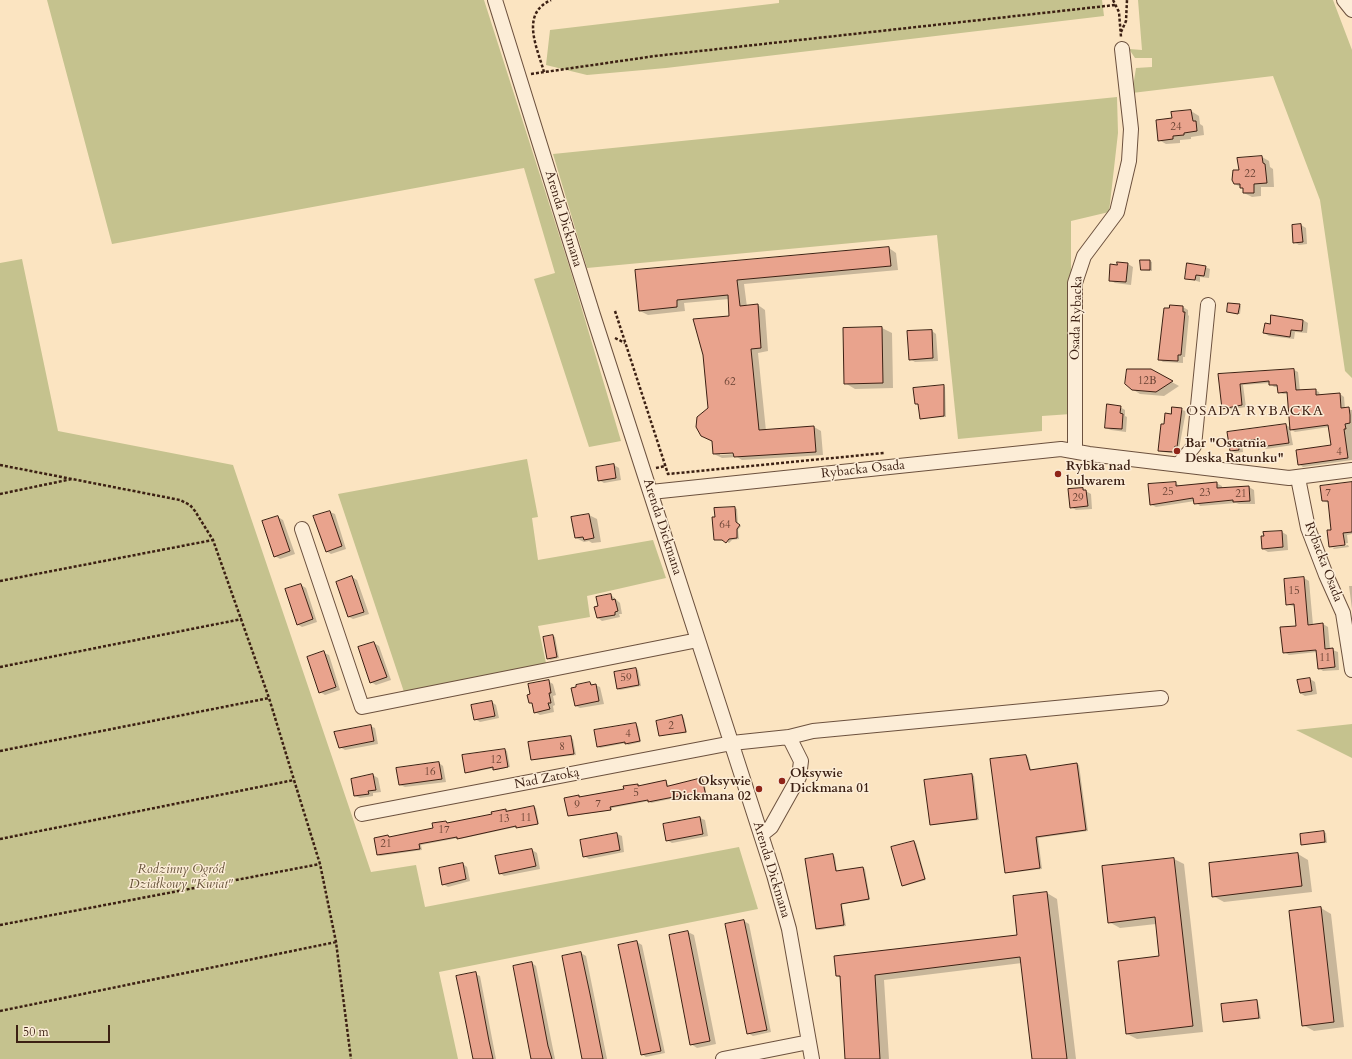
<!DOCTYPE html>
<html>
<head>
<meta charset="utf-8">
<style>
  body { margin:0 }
  #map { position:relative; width:1352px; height:1059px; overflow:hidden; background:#fbe4c1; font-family:Cardo,serif }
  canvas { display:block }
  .scale { position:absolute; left:16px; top:1025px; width:94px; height:18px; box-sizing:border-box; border:2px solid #3c2013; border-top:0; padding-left:5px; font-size:12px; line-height:14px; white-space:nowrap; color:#3c2013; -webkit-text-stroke:3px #fcedd7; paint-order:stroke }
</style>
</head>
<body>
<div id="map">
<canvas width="1352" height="1059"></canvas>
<div class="scale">50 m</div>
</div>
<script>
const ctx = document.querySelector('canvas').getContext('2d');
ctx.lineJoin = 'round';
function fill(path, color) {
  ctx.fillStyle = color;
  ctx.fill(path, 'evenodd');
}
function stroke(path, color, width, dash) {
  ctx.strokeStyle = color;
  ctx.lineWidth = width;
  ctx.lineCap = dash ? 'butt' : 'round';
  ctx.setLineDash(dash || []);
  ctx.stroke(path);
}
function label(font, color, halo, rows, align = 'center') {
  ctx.font = font + ' Cardo,serif';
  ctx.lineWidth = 3;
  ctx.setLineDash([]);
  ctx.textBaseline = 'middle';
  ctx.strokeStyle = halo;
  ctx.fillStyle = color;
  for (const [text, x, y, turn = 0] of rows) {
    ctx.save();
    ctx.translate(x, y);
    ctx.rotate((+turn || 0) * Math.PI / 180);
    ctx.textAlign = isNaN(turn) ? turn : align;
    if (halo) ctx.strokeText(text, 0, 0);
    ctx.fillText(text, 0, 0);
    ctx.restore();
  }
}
fill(new Path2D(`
  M47,0H484L570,269L621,441L589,447L534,279L555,273L524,168L112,244Z
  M779,0H1102L1104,16L666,68L587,75L546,65L550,30L779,3Z
  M1138,0H1333L1352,50V378L1345,371L1320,200L1273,76L1132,93L1136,68L1152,67V58H1135L1129,49L1142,50Z
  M1117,97L1118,133L1109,212L1071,221V414L1042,416V431L958,439L937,235L587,268L553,154Z
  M22,259L58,431L233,465L371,872L416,865L425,907L739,847L758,909L439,972L458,1059H0V263Z
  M527,459L538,517L532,518L538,560L653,540L666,578L587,596L590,617L538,626L546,663L404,692L338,494Z
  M1352,724V758L1296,730Z`), '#c5c28e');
fill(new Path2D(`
  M1191,111L1199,116L1200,124L1203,126L1204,135L1191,137V139L1180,140V143L1166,144L1159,140L1173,119Z
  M1262,157L1269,161L1270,167L1273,169L1274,187H1261V196L1252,197L1244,193V189L1235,184L1240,171Z
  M1301,225L1306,228L1307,244L1299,245L1294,242Z
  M889,248L896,253L898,270L744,284L747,307L758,305L765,310L768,351L758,353L766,431L814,427L821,431L823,455L742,460L737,457L722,458L714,454L713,442L702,436L730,317L729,299L684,303L685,311L648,315L640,311L636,271ZM738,452V454L720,455V453Z
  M1150,261L1152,262V271L1142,270Z
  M1118,263L1128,264L1133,267L1131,285L1115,283L1110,280Z
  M1205,267L1210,269L1209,278L1200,277V282L1186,278Z
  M1239,305L1241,306L1240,314L1228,312Z
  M1171,306L1183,307L1188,310V315L1189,316L1185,357H1183V363L1163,362L1159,359Z
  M1272,316L1303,320L1308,323L1307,333L1295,332L1294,339L1269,336L1264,333L1270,325Z
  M882,328L892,333L893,388L855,389L845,383Z
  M932,331L936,334L938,361L915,362L910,359Z
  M1150,370L1179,386L1164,396L1140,394L1132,389Z
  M1294,370L1298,372L1300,391L1315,390L1319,392L1320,396L1340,394L1344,397L1345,409L1352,410V460L1303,467L1299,464L1332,446L1329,427L1295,432L1290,429L1293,445L1266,449L1261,446V442L1242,444L1243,452L1235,453L1231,450L1228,433L1286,425L1291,428L1288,394H1283L1279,392L1278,387H1274L1270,383L1243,385L1246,407L1227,410L1223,408L1219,375Z
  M943,386L945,387L946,417L921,418L919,405L916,404Z
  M1120,407L1125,410V416L1127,417L1126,432L1111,430L1106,428Z
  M1173,408L1186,411L1178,454L1163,452L1159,450L1172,415Z
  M614,465L619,468L621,480L604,483L599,480Z
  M1175,483L1180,486L1216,483L1222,486V489L1249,487L1254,490L1255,504H1239L1236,503L1200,506L1195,501L1156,507L1150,504Z
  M1352,483V534L1347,535L1348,543L1332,546V548L1348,545L1349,547L1334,549L1330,546L1332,531L1329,503L1323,501Z
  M1082,489L1091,494L1092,509L1076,510L1071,507Z
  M735,508L737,509L738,524L741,526L738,530L739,539L732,540L729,543L725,540H715L716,518Z
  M330,512L335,514L346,549L331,554L326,551Z
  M589,515L597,519L601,542L592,543L589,541L584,542L576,538Z
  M278,517L283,520L295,554L280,559L275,556Z
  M1282,532L1287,535L1288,550L1268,552L1263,549L1265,537Z
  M352,577L357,580L369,614L353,619L349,617Z
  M1304,578L1309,581L1313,625L1323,624L1328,627L1330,649L1338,652L1339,670L1323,671L1319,668L1317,652L1289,655L1284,652L1297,627L1295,607L1287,604Z
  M301,585L306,588L317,622L302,627L297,624Z
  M1349,586H1352V609Z
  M611,595L620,603L622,614H619L620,617L602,621L598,618L599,607Z
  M553,636L555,637L559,658L550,660L548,658Z
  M374,643L379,646L391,680L376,685L371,682L359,648Z
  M324,653L329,655L340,690L325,695L320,692Z
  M636,669L638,670L641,686L620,690L618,689Z
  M1310,679L1315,682L1317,694L1305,696L1300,693Z
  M548,681L553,684L556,695L553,696L555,705L553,706L554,712L540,715L535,712L533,704L529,702L531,694Z
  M590,683L600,687L604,704L580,708L576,706Z
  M492,702L496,705L499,718L480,722L475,719Z
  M682,716L684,718L687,733L660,735Z
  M636,725L638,726L641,742L628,745L626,743L600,748L598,746Z
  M370,726L375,728L378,744L345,750L340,747Z
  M570,737L573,739L576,755L534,760L532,759Z
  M505,750L507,751L510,767L496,770L494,768L468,773L466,772Z
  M1026,756L1028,757L1031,770L1077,764L1079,765L1088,831L1038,838L1042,869L1008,873L1006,872Z
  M439,763L443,766L446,782L405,787L400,785L397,769Z
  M373,775L378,778L381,792L373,793V796L360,798L355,796Z
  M972,775L974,776L979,820L931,825Z
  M702,779L704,780L707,797L688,800L685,796L651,803L649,801L612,808V810L571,816L569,815L579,796L581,797L625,789L638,785L640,786L666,781L669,787Z
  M534,807L536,808L539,824L519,828L516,827L460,839L458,838L421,845L422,850L380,856L378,855L388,836L390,837L434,829L446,822L448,823L493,815L506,810L508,812Z
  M700,818L705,820L708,836L672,843L667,840Z
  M1324,832L1326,833L1327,843L1302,844Z
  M617,834L622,836L624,852L589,859L584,856Z
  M914,842L916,843L926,880L904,886L902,885Z
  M532,850L537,853L540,869L504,876L500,873Z
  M1298,854L1308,860L1312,892L1224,902L1213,896Z
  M833,855L835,857L837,872L863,868L865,869L870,900L842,904L846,926L819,930L817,929L806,860Z
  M1174,859L1184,864L1203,1032L1137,1039L1127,1034L1160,957L1156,924L1120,928L1109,922Z
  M463,864L467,867L470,881L448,887L443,884Z
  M1047,893L1057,899L1076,1059H1033L1022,963L884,980L889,1059H846L841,978L837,976L1019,936Z
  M1321,908L1331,914L1344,1027L1314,1031L1303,1025Z
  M744,921L749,924L771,1032L753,1036L748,1033L726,925Z
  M688,932L694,935L716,1044L697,1048L691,1044L670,936Z
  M637,942L642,945L665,1053L646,1057L642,1054Z
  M581,953L586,956L607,1059H583Z
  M532,963L536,966L555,1059H532Z
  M475,974L480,976L496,1059H474Z
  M1256,1001L1258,1002L1261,1019L1224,1022Z`), '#0003');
const building = new Path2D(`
  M1191,110L1193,121H1196L1197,131L1184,133V135L1173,136V139L1158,141L1156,120L1172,118L1171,112Z
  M1262,156L1263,163L1265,164L1267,183L1254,184V193H1243V188H1240V184H1234L1232,180L1233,170H1239L1237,158Z
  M1301,224L1303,242L1293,243L1292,225Z
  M889,247L891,266L737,280L740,306L758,304L761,348L751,349L759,430L814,426L816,452L734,457L733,453L713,454L712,441L701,436L696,427L697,417L708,408L703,355L693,319L729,316L728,295L677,300V307L639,311L635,270Z
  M1140,260H1150V270H1141Z
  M1117,262L1128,263L1126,282L1109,281L1110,264L1117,265Z
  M1187,263L1206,266L1204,276L1196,275L1195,280L1185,279Z
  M1228,303L1240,304L1238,314L1227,312Z
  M1170,305L1183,306V312H1185L1181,355H1178V361L1158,360L1164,308H1169Z
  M1271,315L1303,320L1302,331L1291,330L1290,337L1263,333L1265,323L1270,324Z
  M882,327L883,383L844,384L843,328Z
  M932,330L933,358L909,360L907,331Z
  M1127,369H1151L1173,381L1156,392L1132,390L1125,384Z
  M1294,369L1296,390L1316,389V395L1340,393L1341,408L1349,407L1350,415V423L1345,424L1346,429H1344L1348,458L1298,465L1296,450L1331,445L1328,425L1290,430L1287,392L1278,393L1277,385H1269V381L1240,384L1242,405L1222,409L1218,374Z
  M944,385V416L920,419L918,404H915L913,388Z
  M1107,404L1121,406L1120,413L1123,414L1122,429L1105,428Z
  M1172,407L1182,408L1177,447L1175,446L1174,452L1158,451L1161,424H1164L1165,413L1171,414Z
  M1286,424L1289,443L1260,447L1259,439L1238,442L1239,450L1230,451L1227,432Z
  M614,464L616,478L598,481L596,467Z
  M1176,482V486L1217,482V488L1249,486L1250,501L1233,502V500L1194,504L1193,498L1150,505L1148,484Z
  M1352,482V532L1343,533L1345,545L1329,547L1327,530H1331L1328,501H1322L1320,486Z
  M1083,488V490H1086L1088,506L1070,508L1068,489Z
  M735,507L736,522L740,525L737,529V538L729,539L726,543L722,540H714L712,517H715L714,508Z
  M330,511L342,546L326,552L313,516Z
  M589,514L594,538L584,540L583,537L575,538L571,517Z
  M278,516L290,551L274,557L262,521Z
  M1282,531L1283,547L1262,549L1261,536H1264L1263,532Z
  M352,576L364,612L348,617L336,582Z
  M1304,577L1308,625L1323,623L1325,649L1333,648L1335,667L1318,669L1316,650L1283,653L1280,627L1296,626L1294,604L1286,605L1284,579Z
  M301,584L313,619L297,625L285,589Z
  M611,594L612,600L615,599L618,611L615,612V615L597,618L594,607L598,606L596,597Z
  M553,635L557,657L547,659L543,637Z
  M374,642L387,677L370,683L358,647Z
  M324,651L336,687L319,693L307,657Z
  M636,668L639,685L617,689L614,672Z
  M1310,678L1312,691L1300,693L1297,680Z
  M549,680L551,693H549L551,703H548L550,709L534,713L532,703H529L527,695L530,694L528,684Z
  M590,682L591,685L596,684L599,701L575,706L571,688L576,687V685Z
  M492,701L495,716L474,720L471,705Z
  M682,715L686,732L659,736L656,721Z
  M636,723L640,741L625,744V742L597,747L594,730Z
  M371,725L374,741L339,748L334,732Z
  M571,736L574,754L531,760L528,742Z
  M505,749L508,767L493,770V767L465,773L462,755Z
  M1026,755L1030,770L1077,763L1086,830L1036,837L1040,868L1005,873L990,759Z
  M439,762L442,779L399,785L396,768Z
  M373,774L376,790L368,791L369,794L354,796L351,779Z
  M972,774L977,819L930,825L924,780Z
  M702,778L706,796L685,800L684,795L648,802V800L610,807L611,810L568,816L564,798L579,795V797L624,789L623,786L638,784V786L666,780L667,786Z
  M534,806L538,824L516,828V826L457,839V837L419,844L420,849L377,855L374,838L388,835L389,837L433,828L432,823L446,821L447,823L492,814L491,812L506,809V811Z
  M700,817L703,834L666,841L663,824Z
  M1324,831L1325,842L1301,845L1300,834Z
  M617,833L620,850L583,857L580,840Z
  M914,841L925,879L902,886L891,847Z
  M532,849L536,866L499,874L495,856Z
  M1298,853L1302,886L1212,897L1209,863Z
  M833,854L836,871L863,867L869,899L841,904L844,925L816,929L805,859Z
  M1174,858L1193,1026L1126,1034L1118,961L1159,956L1155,917L1108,923L1102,866Z
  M463,863L466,879L442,885L439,868Z
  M1047,892L1067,1059H1032L1020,957L875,975L880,1059H845L840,976H836L834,956L1017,935L1013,896Z
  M1321,907L1334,1022L1302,1026L1289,911Z
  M744,920L767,1030L747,1034L725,924Z
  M688,931L710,1041L690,1045L669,935Z
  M637,941L661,1051L641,1055L618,945Z
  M581,952L590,994L603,1059H582L562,956Z
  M532,962L548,1046L552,1059H531L513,966Z
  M476,972L489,1041L493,1059H473L465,1019L456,976Z
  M1257,1000L1259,1018L1223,1022L1221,1004Z`);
fill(building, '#e9a38d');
stroke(building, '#3c2013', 1);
const minor = new Path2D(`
  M495,0L593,315L774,875L789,929L812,1059
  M1344,0L1352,10
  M1075,451V283L1084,256L1117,212L1129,161L1131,129L1122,49
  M1179,464L1194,446L1208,305
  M1298,478L1308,528L1326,575L1343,613L1352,670
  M651,492L1061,449L1089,454L1289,478L1352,470
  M302,529L362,707L698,640
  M789,737L813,731L1161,698
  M362,814L732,743L789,737L801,761L799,777L771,827L761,835
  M723,1059L809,1042`);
stroke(minor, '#6c513e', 16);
stroke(new Path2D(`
  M1113,0L1119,12L1121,37
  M1121,32L1126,21L1127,0
  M544,72C537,47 520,14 551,0
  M531,74L655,56L1115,5
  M615,311L668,474L884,453
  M615,338L625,343
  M0,465L180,500L190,505L195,511L213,540L269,698L294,780L320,864L336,942L351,1059
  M656,468L665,466
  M0,494L72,479
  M0,581L213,540
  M0,667L242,619
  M0,751L269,698
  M0,839L294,780
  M0,925L320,864
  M0,1011L336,942`), '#3c2013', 2.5, [3, 2]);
stroke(minor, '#fcedd7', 14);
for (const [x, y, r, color] of [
  [1177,451,4,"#8f2418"],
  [1058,474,4,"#8f2418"],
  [782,781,4,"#8f2418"],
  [759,789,4,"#8f2418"]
]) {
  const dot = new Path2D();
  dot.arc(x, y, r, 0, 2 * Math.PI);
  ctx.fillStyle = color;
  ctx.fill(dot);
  stroke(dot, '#fcedd7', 1.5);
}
label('11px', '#674132', null, [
  ["24",1176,127],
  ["22",1250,174],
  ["12B",1147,381],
  ["62",730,382],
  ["4",1339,452],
  ["25",1168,492],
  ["23",1205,493],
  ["7",1328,493],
  ["21",1241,494],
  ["29",1078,498],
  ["64",725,525],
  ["15",1294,591],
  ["11",1325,658],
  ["59",626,678],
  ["2",671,726],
  ["4",628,734],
  ["8",562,747],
  ["12",496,760],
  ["16",430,772],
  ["5",636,793],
  ["7",598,804],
  ["9",577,805],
  ["11",526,818],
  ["13",504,819],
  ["17",444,830],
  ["21",386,844]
]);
label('13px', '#3c2013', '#fcedd7', [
  ["Arenda Dickmana",563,219,73],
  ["Osada Rybacka",1077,318,-88],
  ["Rybacka Osada",863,470,-6],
  ["Arenda Dickmana",662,527,72],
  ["Rybacka Osada",1323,562,69],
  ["Nad Zatoką",547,779,-11],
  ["Arenda Dickmana",771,870,73]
]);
label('bold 13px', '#3c2013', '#fcedd7', [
  ["Bar \"Ostatnia",1185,444],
  ["Deska Ratunku\"",1185,459],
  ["Rybka nad",1066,467],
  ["bulwarem",1066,482],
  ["Oksywie",790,774],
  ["Dickmana 01",790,789],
  ["Oksywie",751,782,"right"],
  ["Dickmana 02",751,797,"right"]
], 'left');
label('italic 13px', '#655138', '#fcedd7', [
  ["Rodzinny Ogród",181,870],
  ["Działkowy \"Kwiat\"",181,885]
]);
ctx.letterSpacing = '1px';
label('14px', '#3c2013', '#fcedd7', [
  ["OSADA RYBACKA",1255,412]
]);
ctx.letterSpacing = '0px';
</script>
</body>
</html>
